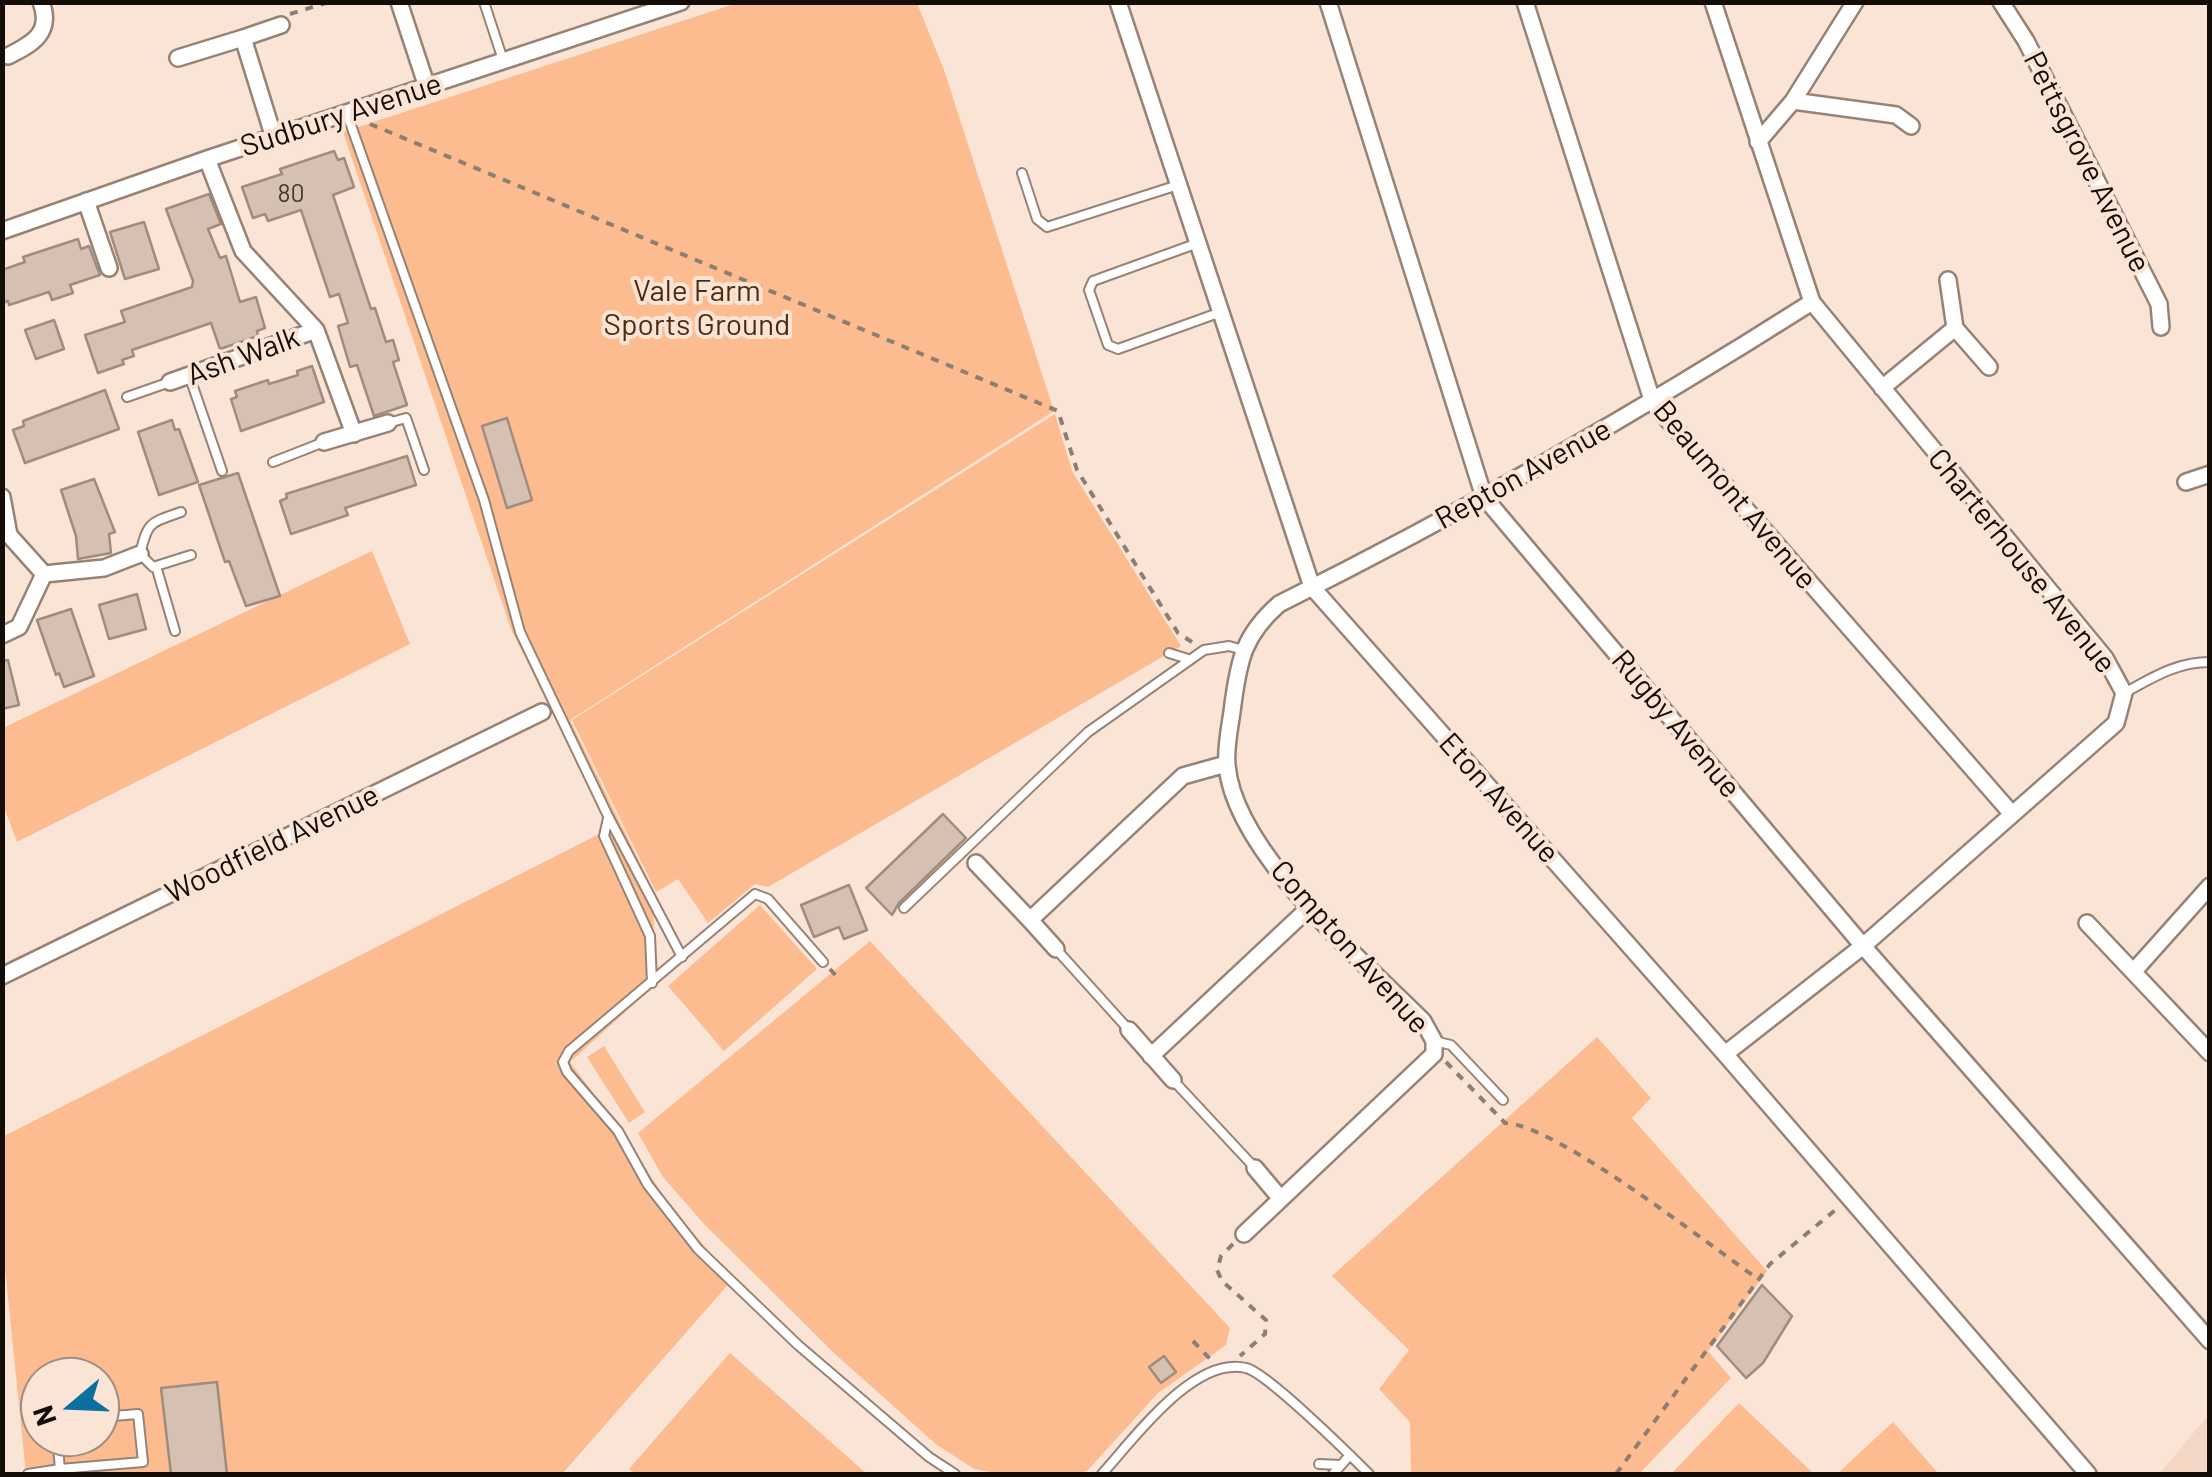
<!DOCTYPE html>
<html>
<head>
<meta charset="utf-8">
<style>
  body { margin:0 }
  #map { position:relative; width:2212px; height:1477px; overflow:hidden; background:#fae4d5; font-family:Barlow,sans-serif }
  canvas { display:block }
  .frame { position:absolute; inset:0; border:5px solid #140d08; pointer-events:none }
  .north { position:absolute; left:20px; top:1357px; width:100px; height:100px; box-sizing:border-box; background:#fae4d5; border:2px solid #9e8e83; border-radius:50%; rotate:251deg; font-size:28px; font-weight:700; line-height:40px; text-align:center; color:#140d08 }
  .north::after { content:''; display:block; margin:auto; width:35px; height:45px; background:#0c709e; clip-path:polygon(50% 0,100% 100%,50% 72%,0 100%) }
</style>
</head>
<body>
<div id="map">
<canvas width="2212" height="1477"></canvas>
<div class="frame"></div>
<div class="north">N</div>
</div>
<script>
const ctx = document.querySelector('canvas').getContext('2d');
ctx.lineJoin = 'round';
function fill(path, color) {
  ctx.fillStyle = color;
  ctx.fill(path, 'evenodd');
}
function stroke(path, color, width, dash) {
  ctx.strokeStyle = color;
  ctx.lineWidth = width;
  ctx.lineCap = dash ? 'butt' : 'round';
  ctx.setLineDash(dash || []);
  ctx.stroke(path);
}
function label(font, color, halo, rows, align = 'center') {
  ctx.font = font + ' Barlow,sans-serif';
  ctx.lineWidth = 8;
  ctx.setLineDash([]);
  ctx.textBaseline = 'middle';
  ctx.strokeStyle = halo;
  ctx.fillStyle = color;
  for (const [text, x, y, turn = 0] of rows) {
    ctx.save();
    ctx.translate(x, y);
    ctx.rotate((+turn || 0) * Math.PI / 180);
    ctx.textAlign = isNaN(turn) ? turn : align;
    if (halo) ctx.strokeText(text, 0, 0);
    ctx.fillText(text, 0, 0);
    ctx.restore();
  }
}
fill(new Path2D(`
  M2209,1416V1474H2159L2200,1425Z`), '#f3d7c4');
fill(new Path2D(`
  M737,3H917L944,70L1054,411L570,720L654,892L653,987L570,1062L626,1137L670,1207L733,1279L562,1474H26L3,1249L2,1137L609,829L511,629L343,132ZM40,1377H100V1437H40Z
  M1055,414L1072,471L1181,646L768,887L755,884L708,923L678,879L656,892L572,720Z
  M372,551L410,644L17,842L3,804V728Z
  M760,905L817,969L724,1051L668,986Z
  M870,941L1230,1328L1226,1345L1158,1393L1088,1470L1078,1474H1002L974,1469L937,1445L835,1354L704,1224L663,1177L638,1133Z
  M1597,1037L1651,1098L1632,1118L1767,1271L1708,1351L1731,1378L1639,1474H1411L1410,1422L1379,1389L1409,1350L1332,1276Z
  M604,1046L645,1112L629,1123L587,1057Z
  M730,1353L867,1474H635L629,1469Z
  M1739,1403L1814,1474H1671Z
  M1893,1422L1939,1474H1844L1840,1471Z`), '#fcbc8f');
const building = new Path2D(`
  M334,151L338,160L344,158L354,187L333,195L371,309L375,308L386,342L393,340L399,360L393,362L407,405L374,416L357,365L350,367L338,326L348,323L339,294L330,297L301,210L268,221L265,214L253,218L242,187L282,174L280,169Z
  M209,194L221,224L208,229L220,258L226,256L240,302L256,297L265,328L257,331L258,336L220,349L211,323L132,350L134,356L122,360L124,364L98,373L85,335L125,322L121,311L192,287L193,281L166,209Z
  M144,222L159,269L125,279L110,232Z
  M78,239L81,249L89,246L100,275L70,285L73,293L52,300L49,292L9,305L8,301L2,303V270L25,262L23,257Z
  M54,320L64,349L36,359L25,330Z
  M312,366L324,402L241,431L231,399L237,397L235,391L268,380L269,384L298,375L297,371Z
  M105,390L119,429L25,463L13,430L24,426L23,421Z
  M507,418L532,500L507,508L482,426Z
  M172,420L175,430L179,429L198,482L159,495L138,432Z
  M407,456L416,485L345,508L348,515L291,534L280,501L287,498L286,494Z
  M238,473L280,596L246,606L229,561L225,562L199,485Z
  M94,479L115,532L109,534L111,553L78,559L76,536L61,490Z
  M137,594L146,629L109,639L99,605Z
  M71,609L94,676L64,687L59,673L56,675L37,620Z
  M8,660L19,705L2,709V661Z
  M943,814L966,838L899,903L892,915L866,888Z
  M849,885L867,930L844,939L839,927L814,937L801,905Z
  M1762,1285L1792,1316L1763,1363L1746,1378L1717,1346Z
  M1164,1356L1176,1372L1161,1383L1149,1367Z
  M217,1382L227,1474H171L161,1388Z`);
fill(building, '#d6c0b2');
stroke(building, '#a08c7e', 2.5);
const lane = new Path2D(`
  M484,2L503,60
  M347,114L484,500L520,632L608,816L682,957
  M1022,173L1037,219L1047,227L1178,185
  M1198,243L1093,281L1089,290L1108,345L1118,349L1221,312
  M189,375L222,471
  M127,397L170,382
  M388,423L406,418L424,470
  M273,462L324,442
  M181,512C150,523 148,521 140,554L153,567L191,555
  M156,566L175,631
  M1169,653L1188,659
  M2124,693C2152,678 2176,662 2210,662
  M608,818L604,836L650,936L652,983
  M904,908L1088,732L1204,650L1229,646L1243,650
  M1056,949L1129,1030
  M823,962L768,899L755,894L569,1051L563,1062L567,1072L618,1131L648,1185L698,1249L798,1345L929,1457L955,1474
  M1434,1041L1451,1045L1503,1100
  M1173,1080L1255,1168
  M57,1437L60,1469L143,1462L138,1414L100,1417
  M1319,1464L1341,1465
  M28,1474L60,1469
  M1102,1474C1133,1440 1194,1355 1246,1368C1266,1372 1350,1455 1369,1474
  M1333,1474L1350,1455`);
const street = new Path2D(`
  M399,2L427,87
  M1118,2L1312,587L1725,1054L2088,1474
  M1328,2L1484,497L1863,946L2210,1341
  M1525,2L1653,403L2012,814
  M1713,2L1812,302L2105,658L2124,693L2116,723L1863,946L1725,1054
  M2001,2L2026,41L2159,304L2161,327
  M243,38L281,25
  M8,56C32,44 53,33 41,2
  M178,58L243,38L274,138
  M1793,101L1896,115L1911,126
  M1758,142L1793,101L1855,2
  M207,159L243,251L316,330L354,434
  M86,201L109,268
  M2,231L207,159L681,2
  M1948,280L1955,328L1989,367
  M170,382L316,330
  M1882,388L1955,328
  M324,442L388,423
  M2186,482L2210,474
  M2,497L9,535L44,574L104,568L140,554
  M2,635L19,627L44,574
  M976,863L1030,920L1183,776L1226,764
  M1030,920L1056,949
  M2087,923L2210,1053
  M2134,971L2210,886
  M2,976L542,712
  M1129,1030L1173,1080
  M1151,1056L1310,907
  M1255,1168L1281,1199
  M1244,1234L1434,1054V1041L1423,1021C1363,961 1234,852 1227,765C1225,746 1231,723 1233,704C1239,659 1244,635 1279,604C1462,513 1639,412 1812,302`);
stroke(lane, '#978375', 12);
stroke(street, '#978375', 20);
stroke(new Path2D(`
  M290,14L329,2
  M370,124L1058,411L1077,470L1178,633L1192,642
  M830,969L838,978
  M1446,1062L1505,1123C1555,1124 1709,1245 1758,1279
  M1233,1244L1221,1256L1217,1270L1222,1281L1266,1320L1265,1334L1240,1356
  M1193,1341L1212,1361
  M1616,1474L1770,1264L1839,1207`), '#8d7e74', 4, [8, 8]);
stroke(lane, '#fff', 8);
stroke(street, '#fff', 15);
label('25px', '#443a32', null, [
  ["80",291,194]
]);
label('30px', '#140d08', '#fae4d5', [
  ["Sudbury Avenue",341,115,-18],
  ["Pettsgrove Avenue",2087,162,63],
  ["Ash Walk",243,356,-20],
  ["Repton Avenue",1523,474,-29],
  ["Beaumont Avenue",1735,495,50],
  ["Charterhouse Avenue",2022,561,51],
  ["Rugby Avenue",1676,724,50],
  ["Eton Avenue",1499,798,48],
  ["Woodfield Avenue",272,844,-26],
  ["Compton Avenue",1350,947,48]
]);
label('30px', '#4e2c12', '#fae4d5', [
  ["Vale Farm",697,291],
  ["Sports Ground",697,325]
]);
</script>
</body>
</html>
